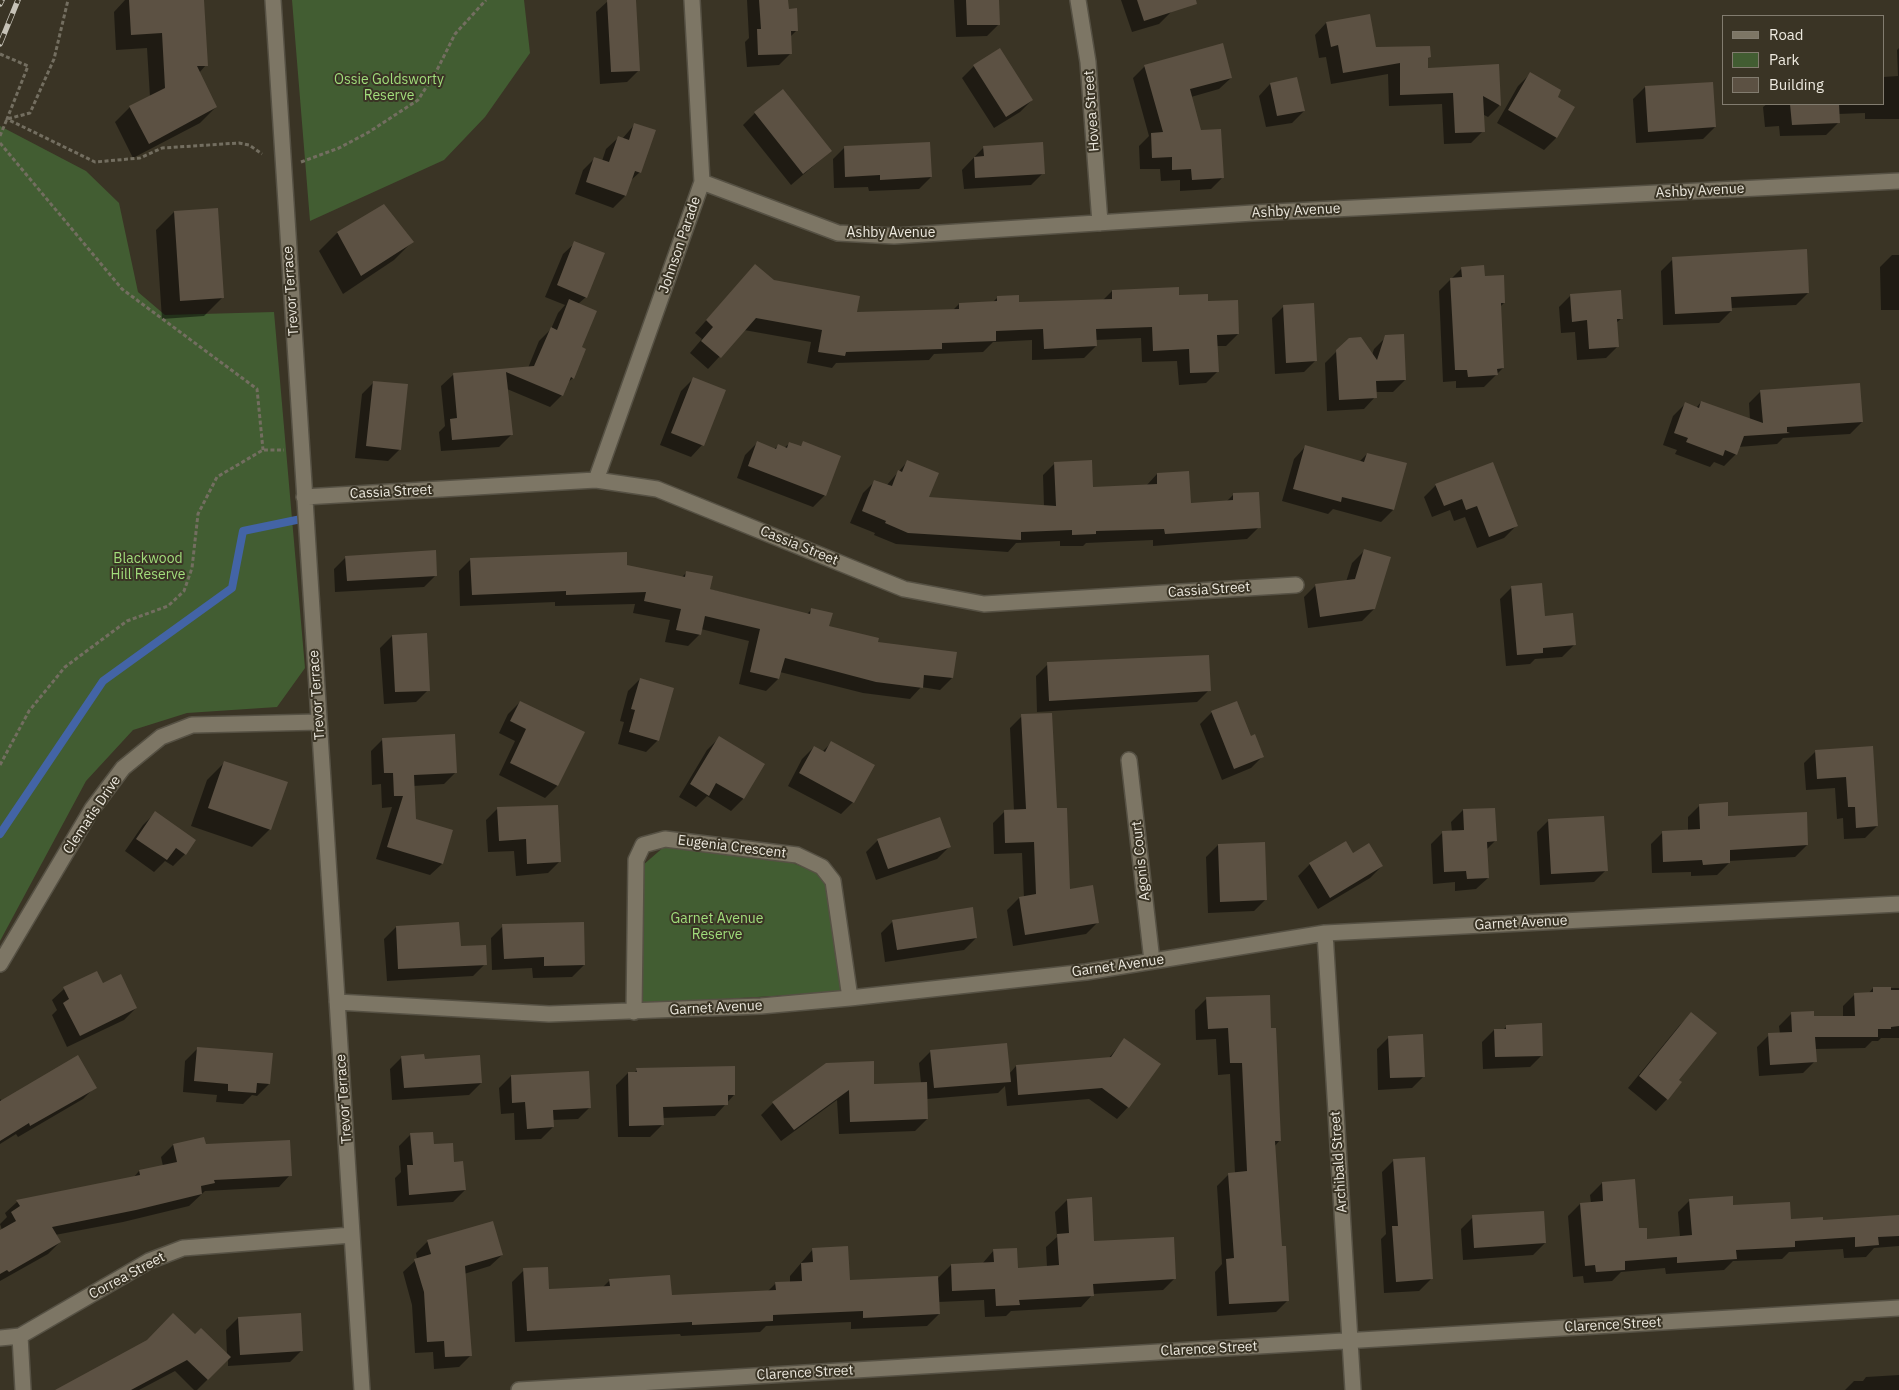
<!DOCTYPE html>
<html>
<head>
<meta charset="utf-8">
<style>
  body { margin:0 }
  #map { position:relative; width:1899px; height:1390px; overflow:hidden; background:#3a3425; font-family:"IBM Plex Sans",sans-serif }
  canvas { display:block }
  .legend { position:absolute; left:1722px; top:15px; width:162px; height:90px; box-sizing:border-box; background:#3a3425; border:1px solid #827c6f; margin:0; padding:6px 9px; list-style:none; font-size:15px; color:#ede9df }
  .legend li { display:flex; align-items:center; gap:10px; height:25px }
  .legend b { width:25px; border:1px solid #827c6f }
</style>
</head>
<body>
<div id="map">
<canvas width="1899" height="1390"></canvas>
<ul class="legend">
<li><b style="height:6px;background:#7d7665"></b>Road</li>
<li><b style="height:14px;background:#425d32"></b>Park</li>
<li><b style="height:14px;background:#5c5143"></b>Building</li>
</ul>
</div>
<script>
const ctx = document.querySelector('canvas').getContext('2d');
ctx.lineJoin = 'round';
function fill(path, color) {
  ctx.fillStyle = color;
  ctx.fill(path, 'evenodd');
}
function stroke(path, color, width, dash) {
  ctx.strokeStyle = color;
  ctx.lineWidth = width;
  ctx.lineCap = dash ? 'butt' : 'round';
  ctx.setLineDash(dash || []);
  ctx.stroke(path);
}
function label(font, color, halo, rows, align = 'center') {
  ctx.font = font + ' "IBM Plex Sans",sans-serif';
  ctx.lineWidth = 4;
  ctx.setLineDash([]);
  ctx.textBaseline = 'middle';
  ctx.strokeStyle = halo;
  ctx.fillStyle = color;
  for (const [text, x, y, turn = 0] of rows) {
    ctx.save();
    ctx.translate(x, y);
    ctx.rotate((+turn || 0) * Math.PI / 180);
    ctx.textAlign = isNaN(turn) ? turn : align;
    if (halo) ctx.strokeText(text, 0, 0);
    ctx.fillText(text, 0, 0);
    ctx.restore();
  }
}
fill(new Path2D(`
  M292,0H524L530,53L485,117L444,160L310,221Z
  M0,126L86,171L119,203L138,292L165,315L274,312L305,668L277,707L187,713L133,730L86,781L0,941Z
  M665,846L793,863L817,873L828,887L841,992L640,1004L643,865Z`), '#425d32');
fill(new Path2D(`
  M125,0H203L206,65L199,73L216,107L200,123L133,158L115,122L130,107L150,97L147,48L116,50L114,12Z
  M634,0L639,70L627,82L600,84L596,12L608,1Z
  M747,0H787L788,10L797,30L790,37L791,53L779,65L747,67L745,42L749,38Z
  M954,0H998L999,24L987,36L956,37Z
  M1121,0H1167L1171,12L1159,24L1132,32Z
  M1326,23L1375,48L1430,57L1426,60L1427,70L1497,66L1499,106L1488,117L1482,114L1483,131L1471,143L1444,144L1442,104L1389,106L1388,74L1331,84L1326,57L1319,58L1315,35Z
  M1899,48V119H1865V113L1838,114V123L1826,135L1780,136L1779,126L1765,127L1763,107L1767,104H1883V77L1898,76L1897,50Z
  M974,66L1032,100L1020,112L994,128L962,78Z
  M1145,66L1231,78L1219,89L1191,97L1200,132L1222,178L1211,189L1180,191V180L1161,181L1160,169H1140L1139,146L1149,136L1133,78Z
  M1530,74L1556,97L1574,107L1556,138L1544,150L1497,123L1518,86Z
  M1270,84L1304,111L1292,123L1266,127L1259,96Z
  M1645,87L1715,127L1703,139L1636,143L1633,99Z
  M755,113L831,151L791,185L743,125Z
  M635,124L640,172L629,182L625,196L613,208L575,194L583,170L595,158L602,161L606,149L618,138L622,139Z
  M845,147L931,177L919,189L869,191L868,187L834,188L833,159Z
  M984,147L1043,173L1031,185L964,189L962,170Z
  M384,206L412,242L394,260L343,294L319,251L337,233Z
  M174,212L222,298L204,316L162,319L156,230Z
  M575,243L586,297L578,304L580,348L573,378L566,384L562,395L550,407L507,389L511,435L499,447L441,451L439,432L445,426L441,386L453,375L528,368L539,341L551,329L558,313L565,305L545,297L563,254Z
  M1892,255H1899V310H1881L1880,267Z
  M1673,259L1808,293L1796,305L1731,308V311L1719,323L1663,325L1661,271Z
  M1462,268L1483,277L1504,303L1500,307L1503,368L1484,387L1456,388V381L1443,382L1439,291Z
  M744,278L773,281L856,314L953,310L959,304L993,302L997,298L1018,303L1103,300L1112,291L1178,296L1207,303L1238,334L1226,346H1216L1218,371L1206,383L1179,385L1177,361L1142,362L1141,338L1095,340L1096,346L1084,358L1032,360V340L993,342L983,352L934,354L929,360L836,363L832,368L807,363L811,342L744,330L708,369L690,353L702,339L695,333Z
  M1571,295L1622,318L1616,323L1618,346L1606,358L1577,360L1575,332L1561,333L1559,307Z
  M1284,306L1316,360L1304,372L1275,374L1272,318Z
  M1386,337L1405,380L1393,392H1375V397L1364,409L1327,411L1325,363L1349,339L1372,355L1374,349Z
  M693,379L702,445L691,457L660,445L681,391Z
  M374,382L400,449L388,461L355,458L362,394Z
  M1761,391L1862,422L1850,434L1783,438L1777,444L1738,447L1736,454L1724,466L1714,462L1710,467L1675,454L1677,450L1663,445L1673,416L1685,404L1696,408L1701,402L1750,420L1749,403Z
  M757,443L774,449L778,446L784,448L790,443L799,447L804,443L825,495L813,507L737,478L745,455Z
  M1305,447L1359,462L1367,454L1393,510L1381,522L1333,509L1328,514L1282,501L1294,459Z
  M907,462L927,499L1044,507L1043,475L1055,463L1091,488L1146,486L1157,474L1189,504L1226,502L1234,494L1259,527L1247,539L1153,546V540L1086,543L1083,546H1060V541L1016,543L1008,552L896,544L874,535L875,533L850,523L863,493L875,481L886,486Z
  M1436,485L1516,526L1504,538L1477,548L1465,517L1454,521L1450,510L1432,517L1424,497Z
  M1364,551L1374,609L1362,621L1308,628L1304,597L1316,585L1346,582L1352,563Z
  M346,557L436,575L424,587L335,592L334,569Z
  M471,559L626,566L682,577L687,572L709,589L807,614L812,609L828,627L876,643L952,678L940,690L921,687L910,699L863,693L780,672L778,679L766,691L739,684L749,641L701,629L700,634L688,646L665,642L670,620L633,613L635,604L555,606V602L460,606L459,571Z
  M1512,587L1574,645L1562,657L1535,659L1530,664L1506,666L1500,599Z
  M392,636L428,690L416,702L384,704L380,648Z
  M1048,664L1209,690L1197,702L1037,712L1036,676Z
  M640,679L658,740L646,752L618,744L624,722L620,721L628,691Z
  M520,702L583,733L557,786L545,798L499,775L515,741L499,733L508,714Z
  M1212,712L1251,737L1263,756L1251,768L1222,780L1200,724Z
  M1022,716L1056,809L1068,890L1098,922L1086,934L1013,946L1007,910L1019,898H1024L1022,853L994,854L993,823L1005,811H1014L1010,728Z
  M719,738L763,765L743,799L731,811L707,796L696,807L679,797L707,750Z
  M383,739L456,772L444,784L413,786L415,820L442,864L430,875L376,859L392,807L382,808L381,784L372,785L371,751Z
  M831,743L853,802L841,814L788,786L802,759L814,747L822,752Z
  M1872,747L1877,826L1865,838L1844,839L1843,818L1837,819L1835,788L1806,790L1804,763L1816,751Z
  M225,762L270,829L252,847L191,826L207,780Z
  M1700,805L1727,818L1807,845L1795,857L1729,861V863L1717,875L1691,876V872L1652,873L1651,844L1663,832L1688,831V817Z
  M498,808L560,861L548,873L516,876L514,851L488,852L486,820Z
  M1463,810L1495,841L1486,850L1488,878L1476,889L1455,891V882L1433,884L1431,844L1443,832H1452L1451,822Z
  M155,813L195,840L185,854L173,866L165,861L154,872L125,851L143,825Z
  M1549,820L1606,870L1594,882L1540,885L1537,832Z
  M878,840L949,847L937,859L876,880L866,852Z
  M1218,845L1266,899L1254,911L1208,913L1206,857Z
  M1352,855L1382,866L1370,878L1318,909L1298,876L1310,864Z
  M893,921L976,938L964,950L885,962L881,933Z
  M503,926L584,965L572,977L533,978L532,968L492,970L491,938Z
  M396,927L485,964L473,976L387,981L384,939Z
  M102,985L136,1008L124,1020L67,1047L52,1015L57,1010L52,1000L64,989Z
  M1873,988H1899V1038H1881L1878,1041H1872L1865,1048L1815,1049V1061L1803,1073L1759,1076L1757,1047L1769,1035L1780,1034L1779,1026L1791,1014L1812,1012L1813,1017H1843V1006L1855,994H1868Z
  M1207,998L1269,1029L1280,1140L1274,1147L1281,1247L1288,1300L1276,1312L1217,1316L1215,1272L1222,1264L1217,1186L1229,1174L1235,1173L1230,1074L1218,1075L1216,1039L1196,1040L1195,1010Z
  M1691,1014L1677,1080L1667,1099L1656,1111L1628,1088L1679,1026Z
  M1507,1026L1542,1055L1530,1067L1483,1069L1482,1042L1494,1030H1503Z
  M1389,1037L1424,1076L1412,1088L1378,1090L1377,1049Z
  M1124,1040L1128,1107L1117,1119L1089,1099L1007,1106L1005,1086L998,1093L927,1099V1119L915,1131L839,1134L837,1100L781,1141L761,1115L773,1103L873,1085L921,1083L919,1063L931,1051L1009,1074L1016,1066L1108,1059Z
  M197,1049L269,1084L257,1096L252,1095L243,1104L216,1102L217,1095L183,1092L185,1061Z
  M402,1057L423,1060L481,1083L469,1095L392,1100L390,1069Z
  M637,1070L734,1095L715,1116L662,1118V1125L650,1137H618L616,1085L628,1073H634Z
  M511,1076L590,1107L578,1119L552,1120L553,1127L541,1139L515,1140L514,1113L501,1114L499,1088Z
  M95,1087L83,1099L18,1137L16,1134L0,1144V1099L2,1101Z
  M411,1134L433,1145L453,1163L465,1190L453,1202L397,1206L395,1178L401,1172L399,1146Z
  M203,1138L205,1145L290,1175L279,1187L205,1191L189,1206L123,1222L55,1235L60,1242L48,1254L0,1281V1231L2,1230L0,1224L7,1217L5,1213L17,1202L134,1177L139,1171L163,1166L161,1157L173,1145Z
  M1394,1160L1431,1279L1419,1291L1384,1293L1381,1239L1386,1234L1382,1172Z
  M1602,1183L1646,1240L1680,1237L1678,1212L1690,1200L1732,1206L1790,1220L1822,1221L1899,1217V1246L1874,1248L1866,1257L1844,1258L1843,1249L1789,1252L1782,1259L1733,1261L1724,1270L1666,1274L1665,1268L1621,1272L1612,1281L1584,1283L1583,1276L1573,1277L1568,1216L1580,1204L1591,1203L1590,1195Z
  M1067,1200L1093,1242L1175,1278L1163,1290L1093,1294L1081,1307L1011,1311L1006,1316L985,1317L984,1300L938,1302L939,1314L927,1326L851,1329V1322L766,1326L760,1332L681,1336L680,1334L515,1342L512,1282L524,1270L548,1290L602,1288L610,1280L670,1297L767,1292L776,1283H790V1276L813,1249L849,1282L937,1279L951,1265L982,1264L994,1250L1017,1269L1047,1267L1046,1247L1057,1237L1055,1212Z
  M1473,1217L1545,1243L1533,1255L1463,1260L1461,1229Z
  M428,1241L502,1255L490,1266L464,1274L471,1355L459,1367L434,1369L433,1352L415,1353L412,1305L403,1272L417,1259L416,1253Z
  M238,1318L302,1350L290,1362L228,1366V1359L197,1390H194L175,1371L139,1390H64L195,1336L227,1355L226,1330Z
  M1899,1375V1390H1845L1854,1381H1863L1866,1377Z`), '#0007');
stroke(new Path2D(`
  M0,834L103,681L232,588L243,531L306,518`), '#4364a6', 8);
fill(new Path2D(`
  M129,0H204L208,66H197L217,107L149,144L129,106L165,88L162,33L131,35Z
  M607,0H636L640,71L611,72Z
  M759,0H788L789,9L797,8L798,31H791L792,54L758,55L757,29H761Z
  M966,0H999L1000,25H967Z
  M1137,0H1196L1197,4L1144,21Z
  M1370,14L1376,47L1430,46L1431,57L1428,58V68L1499,64L1501,106L1483,96L1485,132L1455,133L1453,93L1400,95V63L1343,73L1338,45L1331,47L1326,22Z
  M1223,43L1232,78L1190,89L1201,130L1221,129L1224,178L1192,180L1191,169L1172,170V157L1152,158L1151,133L1163,132L1144,65Z
  M1000,48L1033,100L1006,117L973,65Z
  M1530,72L1561,90L1558,97L1575,107L1557,138L1508,110Z
  M1297,77L1305,111L1277,116L1270,83Z
  M1713,82L1716,127L1648,132L1645,86Z
  M783,89L832,151L803,174L754,112Z
  M1790,104H1839L1840,123L1792,125Z
  M634,123L656,130L641,173L635,171L626,196L586,182L594,157L609,162L618,136L629,140Z
  M930,142L932,177L880,180V175L845,177L844,146Z
  M1043,142L1045,174L975,178L974,157L984,156L983,146Z
  M384,204L414,242L361,276L337,232Z
  M218,208L224,298L180,301L174,211Z
  M574,241L605,253L587,298L557,285Z
  M1807,249L1809,293L1731,297L1732,311L1675,314L1672,257Z
  M755,264L774,280L860,296L857,312L959,309V303L997,301V296L1019,295V302L1112,299V290L1179,287V295L1208,294V301L1238,300L1239,334L1217,335L1219,372L1190,373L1189,349L1153,351L1152,327L1096,329L1097,346L1044,349L1043,329L996,331V341L942,343V349L846,352L845,356L818,352L822,330L756,318L721,358L701,341L713,327L706,320Z
  M1484,265L1485,276L1504,275L1505,303H1501L1504,368L1497,369L1498,375L1468,377L1467,370H1455L1450,278L1462,277L1461,267Z
  M1621,290L1623,319H1617L1619,347L1589,349L1587,320L1572,322L1570,294Z
  M569,299L597,311L582,347L586,349L574,379L571,377L563,396L506,372L513,435L452,440L450,419L457,418L453,373L534,366L551,327L557,330Z
  M1314,303L1317,361L1286,363L1283,305Z
  M1404,334L1406,380L1376,381L1377,398L1339,400L1336,350L1349,338L1361,337L1377,360L1385,335Z
  M693,377L726,390L704,446L671,433Z
  M373,381L408,384L401,450L366,446Z
  M1860,383L1863,422L1787,427V432L1790,433L1744,436L1737,455L1725,450L1723,456L1686,442L1688,438L1674,433L1685,402L1699,408L1701,401L1763,423L1760,390Z
  M757,441L776,449L778,444L787,448L789,442L801,446L803,441L841,456L826,496L748,466Z
  M1305,445L1364,462L1367,453L1407,463L1394,510L1342,497L1341,502L1293,489Z
  M907,460L939,473L929,497L1056,506L1054,462L1092,460L1093,487L1157,484V473L1189,471L1191,503L1233,500V493L1259,492L1261,528L1165,534L1164,529L1096,531V534L1072,535V530L1021,532V540L908,533L885,523L886,521L862,511L874,480L892,486L898,470L902,472Z
  M1493,462L1518,526L1489,537L1477,506L1466,510L1462,499L1444,506L1435,484Z
  M1364,549L1391,557L1375,609L1320,617L1315,584L1355,579Z
  M436,550L437,576L347,581L345,556Z
  M627,552V565L685,577L686,571L713,576L710,589L810,614L811,608L833,613L829,626L879,638L878,642L957,652L953,678L924,675L923,688L876,682L785,658L779,679L750,672L760,629L705,616L701,635L676,630L681,609L644,601L646,592L566,595V591L472,595L470,558Z
  M1542,583L1545,616L1573,613L1576,645L1543,648V653L1517,655L1511,586Z
  M427,633L430,691L395,692L392,635Z
  M1209,655L1211,691L1049,701L1047,662Z
  M640,678L674,688L659,741L629,732L635,710L631,709Z
  M520,701L585,732L558,786L510,763L526,729L510,721Z
  M1237,701L1251,736L1255,734L1264,757L1234,769L1211,711Z
  M1052,713L1057,808H1067L1070,889L1093,885L1099,923L1025,935L1019,897L1036,894L1034,842L1005,843L1004,810L1026,809L1021,714Z
  M455,734L457,773L414,775L416,819L453,830L443,864L387,847L403,796H394L393,773H384L382,738Z
  M719,736L765,764L744,799L716,783L709,796L690,784Z
  M831,741L875,765L854,803L799,773L814,746L825,752Z
  M1873,746L1878,826L1856,828L1855,807H1848L1846,777L1817,779L1815,750Z
  M224,761L288,782L271,830L208,808Z
  M1728,802V816L1807,812L1808,845L1730,850V863L1703,865L1702,860L1663,862L1662,831L1700,829L1699,804Z
  M558,805L561,862L527,864L526,839L499,841L497,807Z
  M1495,808L1497,841L1487,842L1489,878L1467,879L1466,871L1444,872L1442,831L1464,830L1463,809Z
  M155,811L196,840L186,855L176,848L167,860L136,839Z
  M1604,816L1608,871L1551,874L1548,819Z
  M940,817L951,847L888,869L877,839Z
  M1346,841L1353,853L1369,843L1383,866L1330,898L1309,863Z
  M1265,842L1267,900L1220,902L1218,844Z
  M973,907L977,938L897,950L892,920Z
  M459,922L461,946L486,945L487,965L398,969L396,926Z
  M584,922L585,965L544,966V957L504,959L502,924Z
  M97,971L103,983L121,974L137,1008L80,1036L63,1003L69,999L63,987Z
  M1873,987H1891V990H1899V1026L1891,1027V1029H1878V1037H1815L1817,1062L1770,1065L1768,1033L1792,1032L1791,1012L1814,1011V1016H1855L1854,993L1873,992Z
  M1270,995L1271,1028H1276L1281,1141H1275L1282,1246H1286L1289,1301L1229,1304L1226,1259L1234,1258L1228,1173L1247,1171L1242,1063H1230L1228,1028L1208,1029L1206,997Z
  M1691,1012L1717,1033L1679,1080L1682,1082L1668,1100L1639,1076Z
  M1542,1023L1543,1056L1495,1057L1494,1029H1506V1025Z
  M1423,1034L1425,1077L1390,1078L1388,1036Z
  M1124,1038L1161,1064L1129,1108L1102,1088L1018,1095L1016,1065L1111,1057Z
  M1007,1043L1011,1082L934,1088L930,1050Z
  M197,1047L273,1053L270,1084L257,1083L256,1093L228,1091V1084L194,1081Z
  M424,1054L425,1059L480,1055L482,1083L404,1088L401,1056Z
  M78,1055L97,1088L30,1126L29,1123L0,1141V1101Z
  M874,1061V1084L927,1082L928,1119L850,1122L849,1090L794,1130L772,1102L826,1063Z
  M735,1066V1095H728V1105L663,1107L664,1125L629,1126L628,1072H637L636,1068Z
  M589,1071L591,1108L553,1110L554,1127L527,1129L525,1102L512,1103L511,1075Z
  M433,1132L434,1144L453,1143L454,1162L463,1161L466,1190L409,1195L407,1165H413L410,1133Z
  M204,1137L206,1144L290,1140L292,1176L214,1180L215,1183L201,1186L202,1194L136,1210L52,1227L61,1242L9,1272L7,1270L0,1274V1230L16,1221L11,1212L20,1206L16,1200L140,1175L139,1170L177,1162L173,1144Z
  M1425,1157L1433,1279L1396,1282L1392,1226H1398L1393,1159Z
  M1635,1179L1639,1228H1647V1239L1692,1235L1689,1199L1733,1196V1205L1790,1202L1791,1219L1823,1217V1220L1899,1215V1236L1878,1237L1879,1245L1855,1247V1237L1795,1241V1247L1736,1250L1737,1259L1677,1263V1257L1625,1261V1270L1596,1272L1595,1265L1585,1266L1580,1203L1603,1201L1602,1182Z
  M1092,1197L1094,1241L1174,1237L1176,1279L1093,1284L1094,1296L1019,1300L1020,1305L996,1306L995,1289L952,1291L951,1264L994,1262L993,1249L1017,1248L1018,1268L1059,1265L1057,1234L1069,1233L1067,1199Z
  M1544,1211L1546,1243L1474,1248L1472,1215Z
  M493,1221L503,1255L465,1266L472,1356L445,1357L444,1341L427,1342L424,1292L414,1259L431,1254L427,1240Z
  M848,1246L850,1280L938,1276L940,1314L863,1318V1311L773,1315V1321L692,1325V1322L527,1331L523,1268L548,1267L549,1289L610,1286L609,1279L670,1275L672,1295L776,1290L775,1282L802,1281L801,1263L813,1262L812,1248Z
  M173,1313L195,1334L201,1328L231,1357L208,1380L187,1360L131,1390H55L147,1340Z
  M301,1313L303,1351L240,1355L238,1317Z`), '#5c5143');
const street = new Path2D(`
  M273,0L362,1390
  M1078,0L1088,62L1100,223
  M702,182L838,233L894,236L1253,213L1899,181
  M596,480L702,182L692,0
  M304,497L596,480L657,489L904,589L984,604L1296,585
  M1129,760L1152,961
  M1325,933L1353,1390
  M0,964L92,809L123,768L161,737L192,725L319,722
  M337,1002L549,1014L761,1006L850,998L1086,972L1325,933L1899,904
  M634,1012L636,860L643,845L665,839L797,855L822,867L833,881L850,998
  M20,1336L23,1390
  M0,1338L20,1336L149,1261L183,1248L352,1235
  M519,1390L1899,1308`);
stroke(street, '#565144', 18);
stroke(new Path2D(`
  M0,54L28,66L7,119L95,162L140,158L162,148L239,143L249,145L262,154
  M0,136L7,119L30,113L54,59L68,0
  M0,143L122,289L257,389L263,450
  M301,162L339,148L369,132L418,100L436,72L455,34L486,0
  M0,765L29,711L65,667L127,621L168,606L184,591L192,568L198,514L217,477L263,450H284`), '#736e60', 3, [4, 2.5]);
stroke(street, '#7d7665', 15);
const rail = new Path2D(`
  M0,4L2,0
  M0,44L18,0`);
stroke(rail, '#c6c2b7', 5.5);
stroke(rail, '#3a3425', 4, [11]);
label('14px', '#a1dd7b', '#3a3425', [
  ["Ossie Goldsworty",389,80],
  ["Reserve",389,96],
  ["Blackwood",148,559],
  ["Hill Reserve",148,575],
  ["Garnet Avenue",717,919],
  ["Reserve",717,935]
]);
label('14px', '#ede9df', '#3a3425', [
  ["Hovea Street",1092,111,-94],
  ["Ashby Avenue",1700,191,-3],
  ["Ashby Avenue",1296,211,-3],
  ["Ashby Avenue",891,233],
  ["Johnson Parade",680,245,-71],
  ["Trevor Terrace",291,291,-94],
  ["Cassia Street",391,492,-3],
  ["Cassia Street",799,546,22],
  ["Cassia Street",1209,590,-4],
  ["Trevor Terrace",317,695,-94],
  ["Clematis Drive",92,815,-56],
  ["Eugenia Crescent",732,847,7],
  ["Agonis Court",1141,861,-96],
  ["Garnet Avenue",1521,923,-3],
  ["Garnet Avenue",1118,966,-8],
  ["Garnet Avenue",716,1008,-3],
  ["Trevor Terrace",344,1099,-94],
  ["Archibald Street",1339,1162,-94],
  ["Correa Street",127,1276,-28],
  ["Clarence Street",1613,1325,-3],
  ["Clarence Street",1209,1349,-3],
  ["Clarence Street",805,1373,-3]
]);
</script>
</body>
</html>
